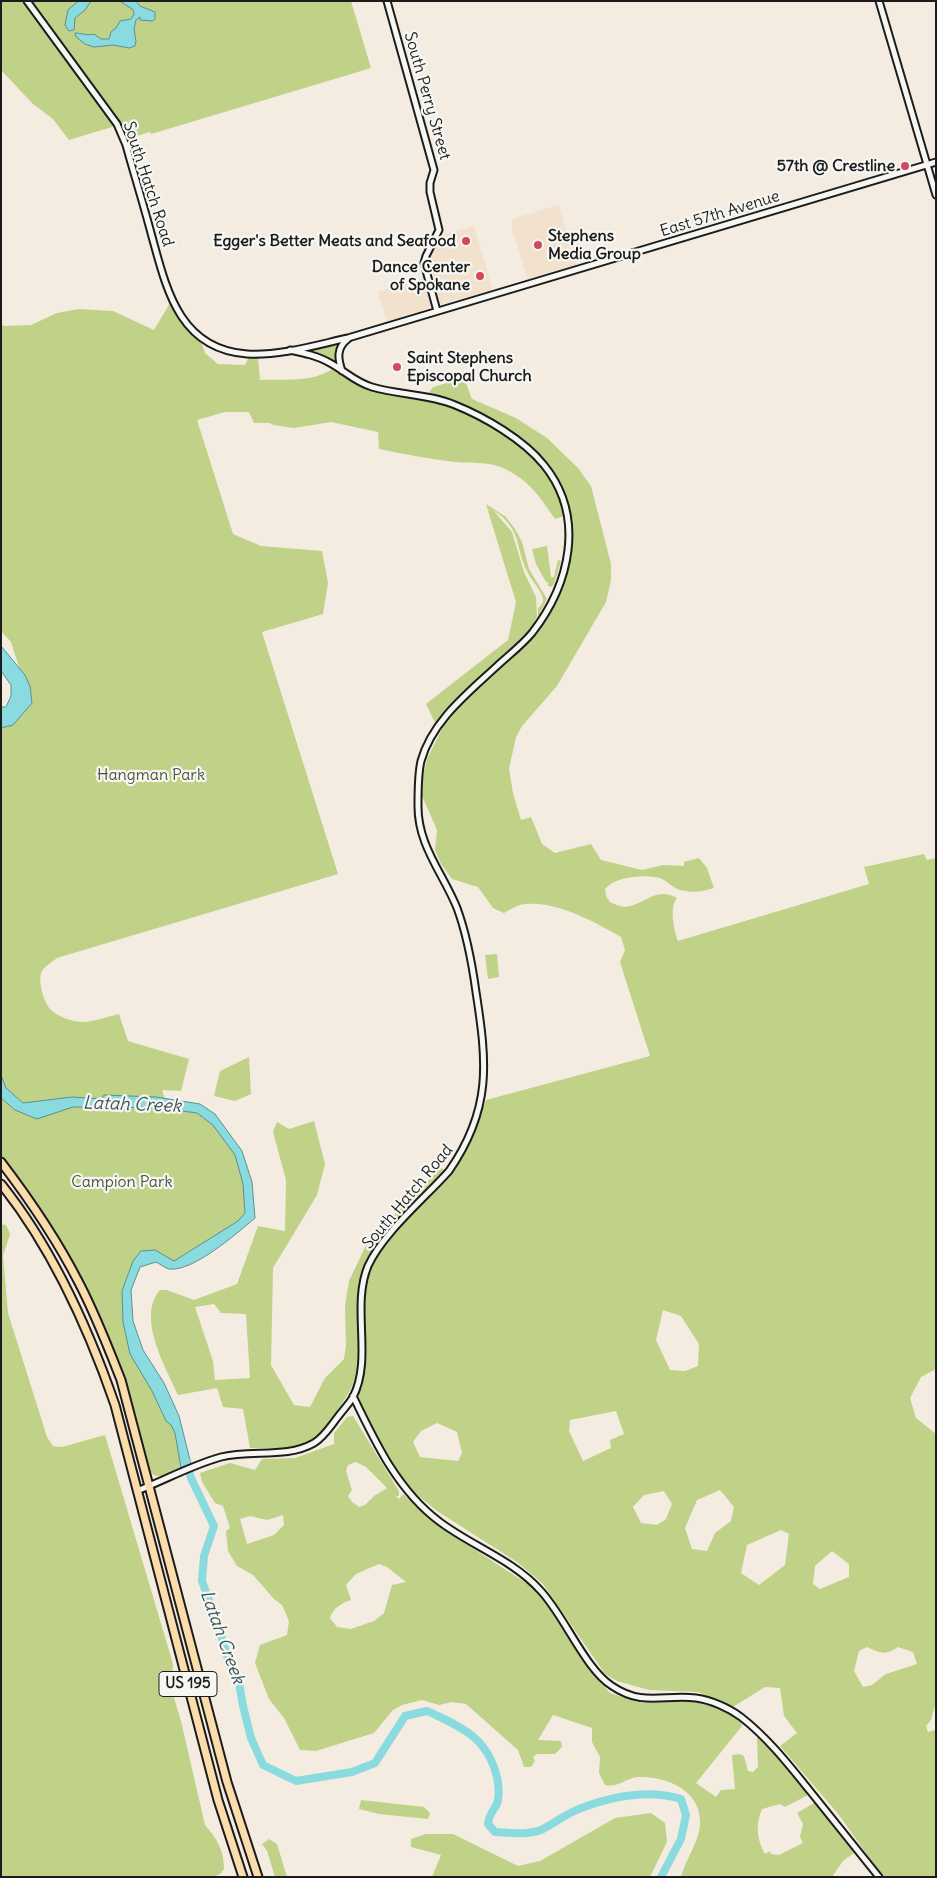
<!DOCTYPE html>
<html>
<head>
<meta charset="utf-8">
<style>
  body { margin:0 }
  #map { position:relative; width:937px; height:1878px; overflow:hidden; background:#f4ece1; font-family:Delius,sans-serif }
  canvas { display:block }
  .frame { position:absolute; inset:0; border:2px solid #1c1c1c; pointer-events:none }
</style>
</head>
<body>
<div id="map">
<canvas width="937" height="1878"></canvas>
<div class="frame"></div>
</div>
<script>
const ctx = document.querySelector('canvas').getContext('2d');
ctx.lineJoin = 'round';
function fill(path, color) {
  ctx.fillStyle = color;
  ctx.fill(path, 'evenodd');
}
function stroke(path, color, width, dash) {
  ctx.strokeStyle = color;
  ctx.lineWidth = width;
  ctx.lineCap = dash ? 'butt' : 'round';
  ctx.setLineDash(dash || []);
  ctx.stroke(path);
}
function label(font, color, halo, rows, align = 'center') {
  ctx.font = font + ' Delius,sans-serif';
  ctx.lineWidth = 4.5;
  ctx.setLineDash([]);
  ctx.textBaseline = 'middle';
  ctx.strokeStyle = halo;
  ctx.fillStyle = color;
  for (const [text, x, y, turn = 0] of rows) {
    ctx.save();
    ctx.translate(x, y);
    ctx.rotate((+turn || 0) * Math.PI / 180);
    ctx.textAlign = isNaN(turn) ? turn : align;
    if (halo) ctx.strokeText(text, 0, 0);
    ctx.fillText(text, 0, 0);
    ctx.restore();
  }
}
fill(new Path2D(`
  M559,205L576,265L528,279L512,230V219Z
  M474,226L493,290L441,304L438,301L428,266L429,260L442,235Z
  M423,278L430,303L429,308L387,322L378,292Z`), '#f2e1cd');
fill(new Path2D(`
  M1,1H351L371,68L151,134L150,132L127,139L122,126L112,127L69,140L53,119L33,104L1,70Z
  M170,303L186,327L201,341L205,353L218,364L245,365L249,357H258L260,380C284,379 313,383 334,368C346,376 358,386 373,391C394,398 419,397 441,403C480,413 537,451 556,487C560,496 562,507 564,516L555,519C544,503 532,484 514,474C493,460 478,464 455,462C429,459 404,454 379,449L378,432L331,422L294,428L273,425L270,423H254L249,412H225L197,420L233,534L261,546L322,551L328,583L323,614L262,632L338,874L57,958C52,962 45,966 42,971C37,980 44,1004 52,1011C59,1017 71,1021 81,1022C93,1022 107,1017 119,1014L128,1041L189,1059L181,1091L162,1090L166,1103L197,1108L215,1120L239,1153L250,1214L175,1264L145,1258L127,1290L129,1322L180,1430L190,1466C178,1470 160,1483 150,1472L126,1379L82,1280L58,1237L36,1203L1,1157V718L9,717L20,670L11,642L1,631V324L4,326L31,325L57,313L79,309L113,311L154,330Z
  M337,345L336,362L309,350Z
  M464,378L472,399L516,418L547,438L578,468L591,486L611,564V580L606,602L557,686L522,726L516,737L509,769L513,793L521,820L531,817L542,844L555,853L591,844L601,860L642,870L663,865L684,866V862L699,858L707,868L714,888C701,892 694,893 680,890C673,888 667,881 660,878C645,874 615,876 605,889L606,896L610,902C615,904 620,907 625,907C645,905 655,886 677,898C669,907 674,930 678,941L869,884L864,867L924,854L927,860L936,858V1369L921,1377L910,1398L916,1418L936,1434V1702L931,1720L926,1726L928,1732L936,1730V1877H883L839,1815L780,1746L797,1733L784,1716L780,1688L765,1687L733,1707L698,1692L649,1690L617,1681L605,1674L543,1584L517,1562L437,1511L416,1494L402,1477L367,1420L357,1392L365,1356V1289L370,1271L377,1255L393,1234L459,1163L478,1123L486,1100L650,1056L620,962L625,950L621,937C595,922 557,901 526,904C518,904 510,910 504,913L493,908L478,887L452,879L441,864L435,850L437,830L422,796V779L427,759L450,713L475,688L525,647L548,617L560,593L567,569L573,544V524L564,488L549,464L524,440L500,423L468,407L447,398L428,394L433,387ZM663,1310L681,1316L699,1344L698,1366L685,1371L670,1370L656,1340ZM616,1411L624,1434L610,1440L611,1448L583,1461L569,1431L570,1420ZM437,1423L457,1432L462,1453L458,1461L420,1457L413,1442L421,1431ZM720,1490L734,1507L731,1521L715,1533L707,1551L692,1549L685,1528L697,1500ZM664,1491L672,1504L666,1519L657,1525L641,1523L633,1507L644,1495ZM781,1530L789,1534L785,1565L759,1585L741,1573L747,1545ZM832,1551L849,1564V1577L820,1589L813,1584L815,1566ZM867,1647C880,1653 886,1656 898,1647L913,1652L917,1664L886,1674L872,1685L863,1687L854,1671L859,1651Z
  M486,504L506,517L515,529L522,542L529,569L547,599L538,617V609C540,606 544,603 543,599C541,590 531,580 527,571C514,545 523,530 493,510L512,532L524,572L536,597L537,616L532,627L454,702L436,725L426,704L508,640L516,602L488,511L490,509L488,510Z
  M547,546L551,577H554L558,560L561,561L554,584L551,587L548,586V582H546L536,564L532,549Z
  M497,954L499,977L488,979L485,955Z
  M249,1057L251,1094L235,1101L214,1096L220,1071Z
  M314,1121L325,1164L317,1195L273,1268L271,1365L294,1405L310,1407L325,1378L344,1359L346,1345L345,1305L349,1281L368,1241L441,1168L446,1171C422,1195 382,1230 367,1259C349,1293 362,1336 356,1372C354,1388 344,1400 336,1413C310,1451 293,1448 250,1448L243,1409L223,1407L217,1388L178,1395C166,1368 136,1317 160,1290H167L194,1300L237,1284L258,1226L285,1231L286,1180L273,1132L277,1122L289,1129ZM214,1304L221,1313L246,1314L250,1378L215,1380L213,1361L195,1307Z
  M1,1224L6,1225L10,1234L3,1256L8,1313L47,1437L53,1446L62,1447L105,1435L173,1664L172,1691L181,1721L205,1825C217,1839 224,1850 224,1869L220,1874L213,1877H1Z
  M353,1416L399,1491V1496H396L399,1499L403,1494L446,1531L537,1590L554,1611L590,1671L610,1693L641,1703L696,1701L717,1707L740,1720L742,1726L696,1783L716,1797L721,1790L735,1789L732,1755L739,1754L744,1756L748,1771L753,1772L758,1767L757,1737L781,1758L808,1795L785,1807L780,1804L762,1809C755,1825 757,1840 765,1854L770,1851L771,1854L779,1855L803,1843L800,1837L803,1824L797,1813L814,1803L854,1853L843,1861L832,1877H681C685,1860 698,1844 700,1826C703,1791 667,1776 638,1777C626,1778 619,1788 605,1785L599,1773L600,1757L592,1742V1728L553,1715L538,1740L561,1741L562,1747L555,1754H537L533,1757L535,1761L531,1767H524L518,1750L466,1704L452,1702L439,1705L422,1700L402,1705L393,1710L374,1733L316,1751L300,1750L284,1718L269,1699L255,1663L260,1645L287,1635L289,1621L282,1605L274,1599L253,1575L237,1566L228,1551L226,1531L230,1528L223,1506L215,1503L202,1482L200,1473L230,1463L255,1470L262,1459L295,1458L334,1444V1433L347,1417ZM356,1462L366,1467L387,1488L374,1496L365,1505L359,1507L352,1502L348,1496L352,1490L346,1471L348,1465ZM283,1515L284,1525L274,1535L247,1544L240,1519L250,1516L267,1520ZM379,1564L387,1567L406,1582L392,1585L384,1613L374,1621L351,1629L337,1627L330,1618C333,1608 341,1603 351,1600L346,1585L356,1574Z
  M361,1800L424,1807L430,1813L428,1819L379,1814L359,1809Z
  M651,1813L665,1823L667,1842L650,1877H432L441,1855L411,1847V1839L426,1834H453L518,1866L540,1861L615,1818Z
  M269,1839L277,1844L287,1877H275L267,1851L262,1844Z`), '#bfd287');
const water = new Path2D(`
  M79,1H91L85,10L75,18L74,30L69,31L65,25L68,10Z
  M120,1H136L140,6L155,12V19L153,21L140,20V17L136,20L134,29L136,41L135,46L129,48L113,45L94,47L85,44L76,37L75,33C82,33 86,36 94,34L101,39H109L111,32L116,28L120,21L131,19L134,14L133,10Z
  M1,646L25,675L30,686L32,703L13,725L1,728V707H6L11,696V685L1,671Z
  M1,1075L6,1088L23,1103L72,1097L102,1099L104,1095L156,1097L200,1104L215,1114L242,1151L252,1182L255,1218C236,1234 193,1272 169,1269C165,1268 160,1264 156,1262L140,1267L131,1290L133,1321L143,1350L164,1383L179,1416L191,1464L181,1468L175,1433L171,1425L166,1421L152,1391L130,1354L123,1322L122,1291L133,1261L141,1251L155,1250L174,1261L238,1221L245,1213L243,1184L235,1155L213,1125L197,1113L160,1108L73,1107L37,1119L15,1110L1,1098Z`);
fill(water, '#89dbe0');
stroke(water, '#5d8f92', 1);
stroke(new Path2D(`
  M186,1461L191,1478L214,1526L204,1556L202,1581L218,1625L231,1669L239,1683L243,1706L251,1738L263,1765L296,1781L352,1772L375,1763L405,1716L427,1711C442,1718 465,1728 477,1740C492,1755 501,1779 498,1800C497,1809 489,1811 488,1824L495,1832C510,1833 527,1835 541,1830C554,1824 565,1814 579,1809C610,1797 648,1789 681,1799L686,1815L681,1839L661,1877`), '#89dbe0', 8);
const secondary = new Path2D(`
  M27,1L117,124L126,145C134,174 143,203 151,233C166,287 178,349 247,354C280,356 316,345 348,338L936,162
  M387,1L434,170L430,183V192L439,230L426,256L424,263L437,311
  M879,1L936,195
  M342,371C338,359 336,348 348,339
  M353,1396C375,1442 398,1491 440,1522C472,1546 513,1560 540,1590C564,1615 585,1669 612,1686C643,1707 664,1694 696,1698C711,1700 729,1708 741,1717C768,1738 789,1765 810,1791C833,1820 856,1848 879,1877
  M137,1491C165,1480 192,1465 221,1457C251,1449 286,1459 314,1443C324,1437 330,1427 337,1418C342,1411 349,1404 353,1397C373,1358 351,1307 368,1266C383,1233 424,1199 449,1171C492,1109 487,1063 476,992C472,963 467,935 457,908C443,873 417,845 418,804C418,791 418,774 421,761C432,721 468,693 497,666C509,655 522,645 532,633C570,584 586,517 544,465C524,440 485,417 455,405C429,394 399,395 372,387C355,382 345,371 330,363C318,356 304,353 290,350`);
const highway = new Path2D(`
  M1,1162C30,1200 57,1240 78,1281C95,1313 108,1347 121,1380L227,1782L258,1877
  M1,1184C53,1249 88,1327 115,1405L218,1800L243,1877`);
stroke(secondary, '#1c1c1c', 9);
stroke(highway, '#1c1c1c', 11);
stroke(secondary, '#f6f6f2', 5);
stroke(highway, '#fbdcab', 7);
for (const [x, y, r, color] of [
  [905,166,5,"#d1495b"],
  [466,241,5,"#d1495b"],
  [538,245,5,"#d1495b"],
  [480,276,5,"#d1495b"],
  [397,367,5,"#d1495b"]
]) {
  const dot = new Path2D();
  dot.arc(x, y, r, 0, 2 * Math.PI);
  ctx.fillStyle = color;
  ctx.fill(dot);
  stroke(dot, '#f6f6f2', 2);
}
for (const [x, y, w] of [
  [188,1684,58]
]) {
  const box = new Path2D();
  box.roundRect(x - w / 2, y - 12.5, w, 25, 4);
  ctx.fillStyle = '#f6f6f2';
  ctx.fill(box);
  stroke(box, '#1c1c1c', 1);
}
label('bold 15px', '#1c1c1c', null, [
  ["US 195",188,1684]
]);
label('16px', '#1c1c1c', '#f6f6f2', [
  ["South Perry Street",427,96,74],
  ["South Hatch Road",148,184,72],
  ["East 57th Avenue",720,214,-17],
  ["South Hatch Road",408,1197,-50]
]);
label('bold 16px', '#1c1c1c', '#f6f6f2', [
  ["57th @ Crestline",895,166],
  ["Stephens",548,236,"left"],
  ["Media Group",548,254,"left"],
  ["Egger's Better Meats and Seafood",456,241],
  ["Dance Center",470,267],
  ["of Spokane",470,285],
  ["Saint Stephens",407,358,"left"],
  ["Episcopal Church",407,376,"left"]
], 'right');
label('16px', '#4d533c', '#f6f6f2', [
  ["Hangman Park",151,775],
  ["Campion Park",122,1182]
]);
label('italic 18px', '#3d5557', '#f6f6f2', [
  ["Latah Creek",132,1105,2],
  ["Latah Creek",222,1637,70]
]);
</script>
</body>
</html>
